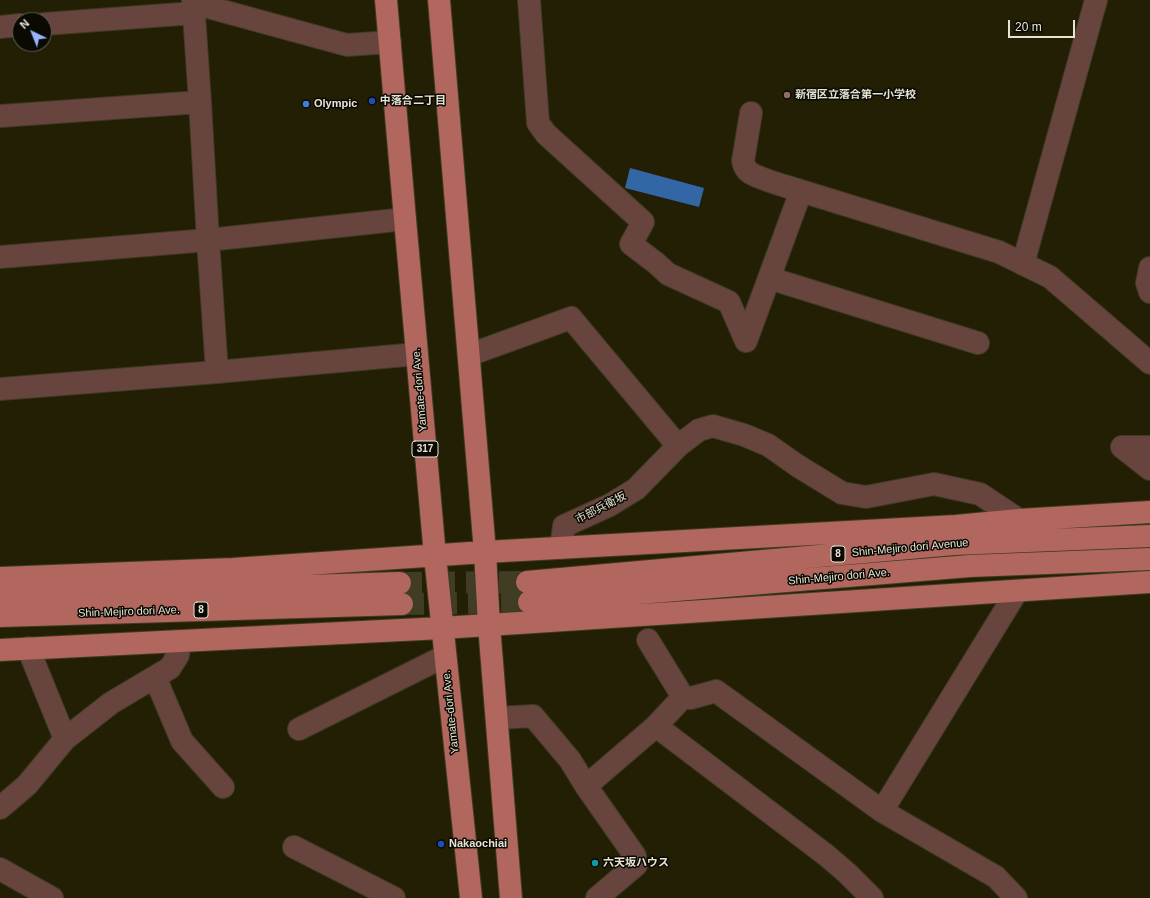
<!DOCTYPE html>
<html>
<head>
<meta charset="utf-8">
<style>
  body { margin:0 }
  #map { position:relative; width:1150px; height:898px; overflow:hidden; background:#231f05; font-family:Arial,sans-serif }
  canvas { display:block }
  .north { position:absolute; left:12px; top:12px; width:40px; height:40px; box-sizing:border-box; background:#0a0902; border:1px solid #626156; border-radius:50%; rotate:317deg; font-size:11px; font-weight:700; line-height:16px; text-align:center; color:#e7e4d5 }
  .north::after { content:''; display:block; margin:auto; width:14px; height:18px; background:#9cb4fd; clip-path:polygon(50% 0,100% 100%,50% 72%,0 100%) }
  .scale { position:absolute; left:1008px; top:20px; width:67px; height:18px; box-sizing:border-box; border:2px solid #e7e4d5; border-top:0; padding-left:5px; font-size:12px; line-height:14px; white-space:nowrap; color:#e7e4d5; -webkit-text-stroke:3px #0a0902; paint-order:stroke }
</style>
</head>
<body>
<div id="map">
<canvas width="1150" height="898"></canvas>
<div class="north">N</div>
<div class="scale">20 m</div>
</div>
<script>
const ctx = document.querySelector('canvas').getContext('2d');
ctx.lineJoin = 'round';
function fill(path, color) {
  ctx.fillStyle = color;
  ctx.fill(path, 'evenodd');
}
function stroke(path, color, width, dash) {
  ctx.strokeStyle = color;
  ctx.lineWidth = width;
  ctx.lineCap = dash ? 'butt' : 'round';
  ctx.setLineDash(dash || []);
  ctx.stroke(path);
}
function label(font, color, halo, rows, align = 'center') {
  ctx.font = font + ' Arial,"Noto Sans JP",sans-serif';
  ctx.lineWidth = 3;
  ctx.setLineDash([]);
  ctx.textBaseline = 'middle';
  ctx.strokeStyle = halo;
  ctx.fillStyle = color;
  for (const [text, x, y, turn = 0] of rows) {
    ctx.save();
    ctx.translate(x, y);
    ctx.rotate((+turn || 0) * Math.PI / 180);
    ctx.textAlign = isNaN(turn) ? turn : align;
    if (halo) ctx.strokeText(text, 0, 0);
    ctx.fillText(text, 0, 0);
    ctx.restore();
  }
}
fill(new Path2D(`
  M630,168L704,188L699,207L625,188Z`), '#3366a5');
stroke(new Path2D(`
  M400,583L527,582
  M402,604L529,602`), '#403d24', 22, [22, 11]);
const minor = new Path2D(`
  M193,0L200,102L208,240L217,372
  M529,0L538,123L546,134L643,222L631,244L656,263L668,274L729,302L746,341
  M193,3L347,45L390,42
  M44,24L194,13
  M0,27L20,25
  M751,113L743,161C744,166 745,169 749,172C758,179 789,187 801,191
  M0,116L200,102
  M0,257L208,240L405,219
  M1023,264L1096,0
  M1150,268L1147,283L1150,292
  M769,278L978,343
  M746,341L801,191L999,252L1050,277L1150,363
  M469,355L571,318L678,446
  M0,389L217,372L417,354
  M1122,447L1150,469
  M1122,447H1150
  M561,548L564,526L610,505L636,489L678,446L699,430L713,426L744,435L768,445L798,466L842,493L866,497L934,484L980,494L1019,520
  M648,640L683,697
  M28,648L65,739
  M155,677L182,741L223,787
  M683,697L691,698L716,691L882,811
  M497,718L533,716L570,760L586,786L635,856L636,865L597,898
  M656,726L826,855L847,873L872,898
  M299,729L445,656
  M586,786L656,726L683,697
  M0,808L27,785L65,739L111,703L170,668L178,655L180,641
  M294,847L394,898
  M0,869L52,898
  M1016,898L996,877L882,811L1017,591`);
const major = new Path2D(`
  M386,0L405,219L435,556L471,898
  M439,0L485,552L489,625L511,898
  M0,578L233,569L485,552L956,526L1019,520L1150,512
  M527,582L954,544L1150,536
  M0,596L400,583
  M529,602L970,566L1150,559
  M0,616L402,604
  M0,650L442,628L1150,582`);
stroke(minor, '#3e3b22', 24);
stroke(major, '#3e3b22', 24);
stroke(minor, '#68443f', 22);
stroke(major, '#b1665e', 22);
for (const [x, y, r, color] of [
  [787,95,4,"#8d6e63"],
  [372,101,4,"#1a4fb4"],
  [306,104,4,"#3f7fe0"],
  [441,844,4,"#1a4fb4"],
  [595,863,4,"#0f9aa8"]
]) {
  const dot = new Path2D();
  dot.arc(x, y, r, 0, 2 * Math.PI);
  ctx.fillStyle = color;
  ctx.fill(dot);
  stroke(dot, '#0a0902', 1.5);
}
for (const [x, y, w] of [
  [425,449,26],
  [838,554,14],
  [201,610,14]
]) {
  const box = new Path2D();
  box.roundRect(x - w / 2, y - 8, w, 16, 3);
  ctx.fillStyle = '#0a0902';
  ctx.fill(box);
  stroke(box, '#e7e4d5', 1);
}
label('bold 10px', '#e7e4d5', null, [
  ["317",425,449],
  ["8",838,554],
  ["8",201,610]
]);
label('bold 11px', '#e7e4d5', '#0a0902', [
  ["新宿区立落合第一小学校",795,95],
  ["中落合二丁目",380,101],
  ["Olympic",314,104],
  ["Nakaochiai",449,844],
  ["六天坂ハウス",603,863]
], 'left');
label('11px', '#e7e4d5', '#0a0902', [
  ["Yamate-dori Ave.",420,390,-95],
  ["市部兵衛坂",601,508,-27],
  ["Shin-Mejiro dori Avenue",910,548,-5],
  ["Shin-Mejiro dori Ave.",839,577,-5],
  ["Shin-Mejiro dori Ave.",129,612,-2],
  ["Yamate-dori Ave.",451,712,-96]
]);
</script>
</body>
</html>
